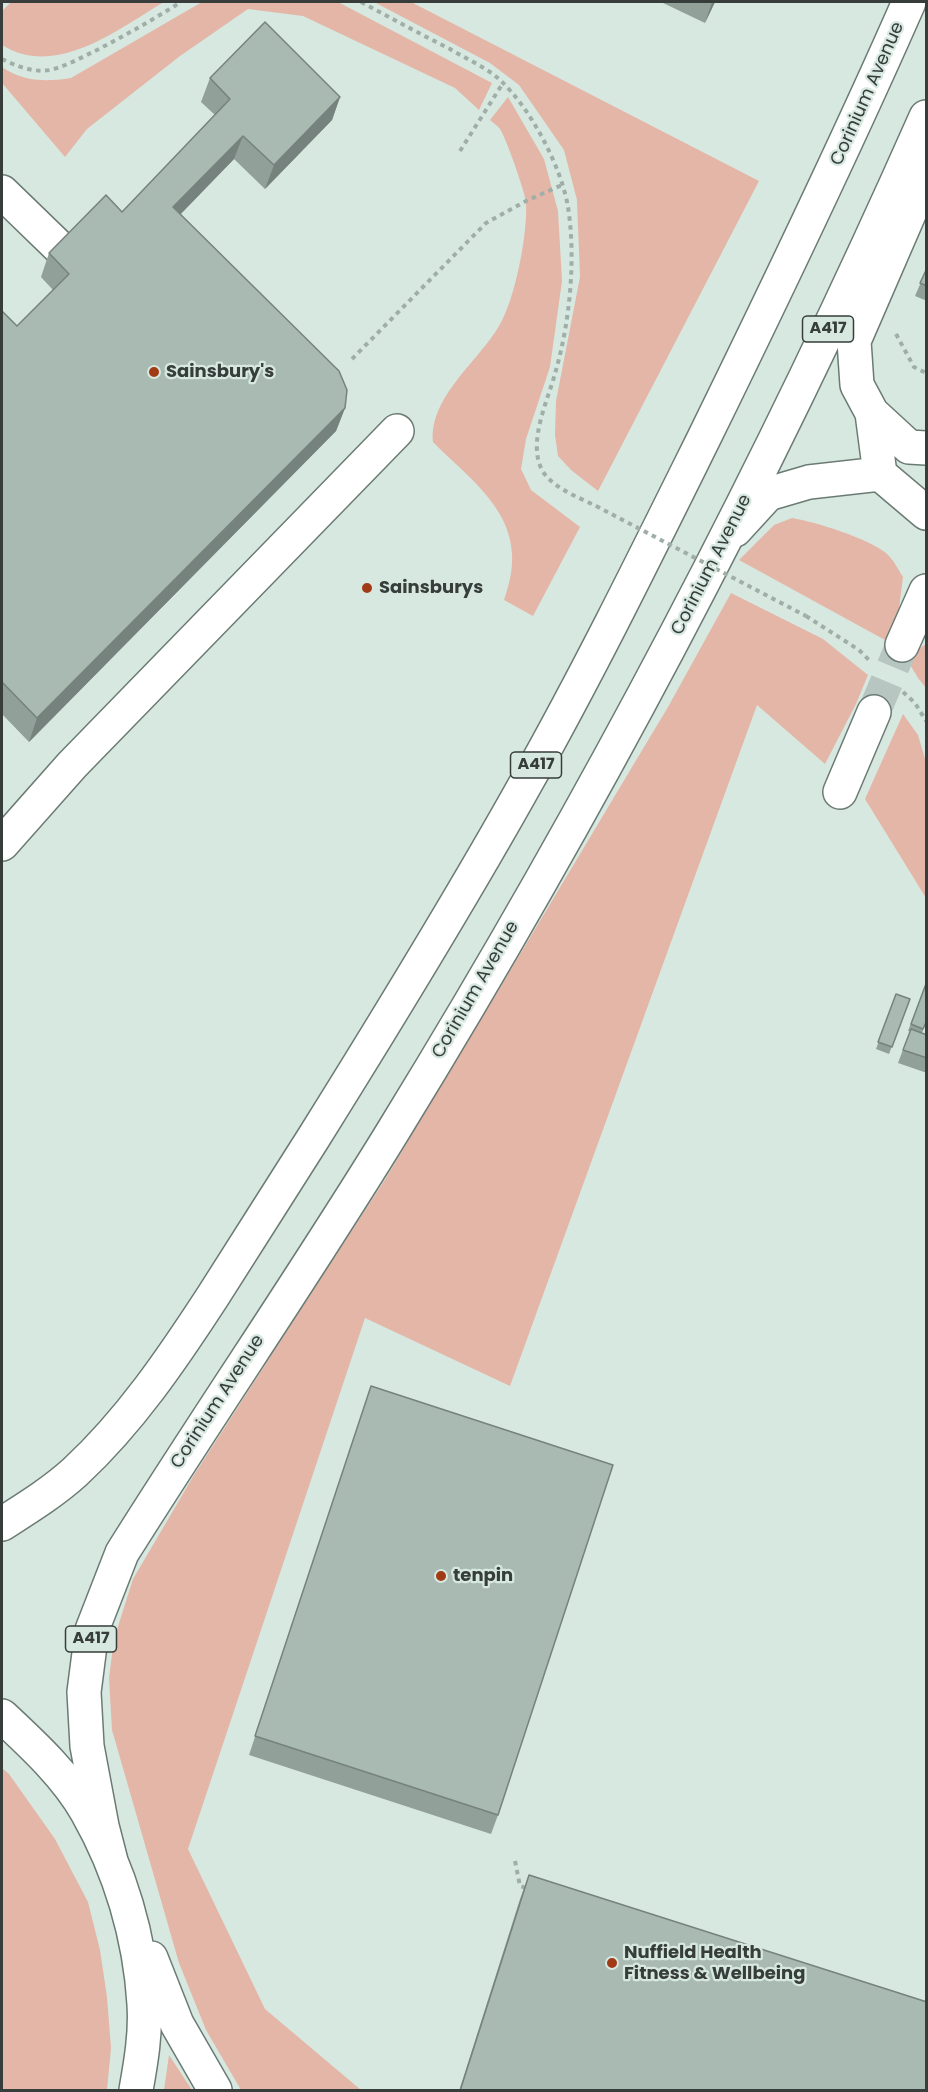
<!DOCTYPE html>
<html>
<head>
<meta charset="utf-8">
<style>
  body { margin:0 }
  #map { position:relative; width:928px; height:2092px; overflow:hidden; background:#d7e8e1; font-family:Poppins,sans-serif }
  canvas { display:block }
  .frame { position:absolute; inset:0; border:3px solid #363d3a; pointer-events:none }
</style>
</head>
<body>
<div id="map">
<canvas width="928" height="2092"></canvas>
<div class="frame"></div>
</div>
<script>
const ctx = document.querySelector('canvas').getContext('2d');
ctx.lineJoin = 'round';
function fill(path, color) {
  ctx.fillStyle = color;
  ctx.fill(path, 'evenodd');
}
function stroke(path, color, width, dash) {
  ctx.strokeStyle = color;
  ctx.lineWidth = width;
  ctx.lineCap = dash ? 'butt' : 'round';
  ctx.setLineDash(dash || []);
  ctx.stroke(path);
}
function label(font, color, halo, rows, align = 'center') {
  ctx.font = font + ' Poppins,sans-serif';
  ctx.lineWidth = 4.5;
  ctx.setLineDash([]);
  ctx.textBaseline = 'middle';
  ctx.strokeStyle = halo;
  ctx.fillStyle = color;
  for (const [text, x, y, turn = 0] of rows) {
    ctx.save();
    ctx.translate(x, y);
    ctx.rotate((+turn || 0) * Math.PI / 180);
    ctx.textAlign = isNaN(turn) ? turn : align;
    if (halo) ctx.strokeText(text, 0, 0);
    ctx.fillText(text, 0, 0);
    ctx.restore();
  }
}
fill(new Path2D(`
  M11,2H164C118,29 56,79 2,45V11Z
  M202,2H338L492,83L479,110L455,88L303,16L248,9L180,56L87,129L65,157L2,83V67C24,82 45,82 71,78Z
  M374,2H411L759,181L598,491L571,470L558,456L555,435L556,401L580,277L577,200L564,150L519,85L490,63Z
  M508,97L544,159L558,211L562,281L550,367L526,439L521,469L531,490L580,527L533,616L504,600C509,585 513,570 512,554C510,505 464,474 433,442C429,397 478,362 499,326C515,300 528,233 526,202C525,192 506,138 500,129C498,126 493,123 490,120Z
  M792,518C816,522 867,538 886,553C893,559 898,569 903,577L899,608L885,640L739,560L774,525Z
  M731,593L823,639L868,675L856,704L825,764L757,705L510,1386L365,1318L188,1849L265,2009L361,2090H241L206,2030L179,1963L112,1730L109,1678L114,1639L133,1579L194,1475L386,1178L668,707Z
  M926,644V688L918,678L909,663L913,653Z
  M903,714L918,735L926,762V898L865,799Z
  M2,1768L9,1774L55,1839L88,1902L100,1950L107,1997L111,2048L107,2090H2Z
  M169,2055L192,2090H164Z`), '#e4b6a7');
stroke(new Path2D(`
  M874,712L902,645`), '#b7c6c0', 33, [33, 16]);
const minor = new Path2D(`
  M926,175L854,341L857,385L872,413L880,474L926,513
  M2,192L65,253
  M872,413L909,447L926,448
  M735,530L768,494L809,482L880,474
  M902,645L926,591
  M840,792L874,712
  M2,844L72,765L397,431`);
const highway = new Path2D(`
  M2,1524C27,1508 53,1492 75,1472C130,1421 172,1359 213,1296C247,1243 280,1190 314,1137C387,1020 459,903 526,783C589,671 646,555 703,440C774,295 844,150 909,2
  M2,1716C32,1744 66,1775 87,1812C120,1870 140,1937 144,2004C146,2033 141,2062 136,2090
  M111,1861L102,1826L87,1746L84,1692L92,1630L122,1553C211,1411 307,1272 395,1128C594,804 772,465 926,117
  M151,1958L177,2024L215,2090`);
stroke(minor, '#6b7b74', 36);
stroke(highway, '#6b7b74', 36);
stroke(new Path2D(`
  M361,2C391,18 420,34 450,49C466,59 486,67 500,80C531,109 561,166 568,207C576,258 570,321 556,370C549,398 528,439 541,468C550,487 578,497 596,506
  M2,59C16,66 34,73 50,70C67,66 82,57 97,50C126,35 154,19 181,2
  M460,151L503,83
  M896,334L914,367L926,373
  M352,359L486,223L526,201L562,185
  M806,616L859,650L869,660
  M903,692L915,703L926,721
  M515,1861L520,1886L529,1889`), '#a0aea8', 4, [4.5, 4.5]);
stroke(minor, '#fff', 33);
stroke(highway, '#fff', 33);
stroke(new Path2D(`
  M596,506L806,616`), '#a0aea8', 4, [4.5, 4.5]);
fill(new Path2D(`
  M661,2H715L705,23Z
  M210,78L340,97L332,120L265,189L234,159L180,215L345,408L336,431L29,742L2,714V311L17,326L53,290L41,277L49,253L122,212L215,115L201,102Z
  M927,268V301L915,296Z
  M927,981V1020L922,1033L927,1035V1073L898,1063L910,1031H908Z
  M896,994L910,999L889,1054L876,1049Z
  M371,1386L498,1815L491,1834L249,1755Z
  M529,1875L927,2091H459L520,1899Z`), '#91a099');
fill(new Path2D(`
  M712,2H715L705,23Z
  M340,97L332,120L265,189L274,165Z
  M243,136L234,159L164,231L173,207Z
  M345,408L336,431L29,742L37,718Z`), '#76827d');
const building = new Path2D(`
  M265,22L340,97L274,165L243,136L173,207L339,371L347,390L345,408L37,718L2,682V311L17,326L69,274L49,253L106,195L122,212L230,99L210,78Z
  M927,268V286L920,283Z
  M927,981V1020L923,1029L911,1024Z
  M896,994L910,999L892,1047L878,1042Z
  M911,1029L927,1035V1058L903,1050Z
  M371,1386L613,1465L498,1815L255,1736Z
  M529,1875L927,2002V2091H460Z`);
fill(building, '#a9bab2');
stroke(building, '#76827d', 1.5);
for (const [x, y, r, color] of [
  [154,372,6,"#a13b15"],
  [367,588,6,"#a13b15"],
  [441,1576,6,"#a13b15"],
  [612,1963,6,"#a13b15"]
]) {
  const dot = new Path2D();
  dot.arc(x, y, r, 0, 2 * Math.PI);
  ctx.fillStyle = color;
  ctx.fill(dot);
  stroke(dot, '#d7e8e1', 2);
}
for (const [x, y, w] of [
  [828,329,51],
  [536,765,51],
  [91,1639,51]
]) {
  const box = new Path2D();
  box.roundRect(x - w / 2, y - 13, w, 26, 4.5);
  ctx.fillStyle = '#d7e8e1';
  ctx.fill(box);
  stroke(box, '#363d3a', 1.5);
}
label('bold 16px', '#363d3a', null, [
  ["A417",828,329],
  ["A417",536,765],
  ["A417",91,1639]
]);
label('18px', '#363d3a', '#d7e8e1', [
  ["Corinium Avenue",868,94,-66],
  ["Corinium Avenue",712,565,-63],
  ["Corinium Avenue",476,990,-60],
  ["Corinium Avenue",218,1402,-57]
]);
label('bold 18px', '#363d3a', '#d7e8e1', [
  ["Sainsbury's",166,372],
  ["Sainsburys",379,588],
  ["tenpin",453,1576],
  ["Nuffield Health",624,1953],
  ["Fitness & Wellbeing",624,1974]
], 'left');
</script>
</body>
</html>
